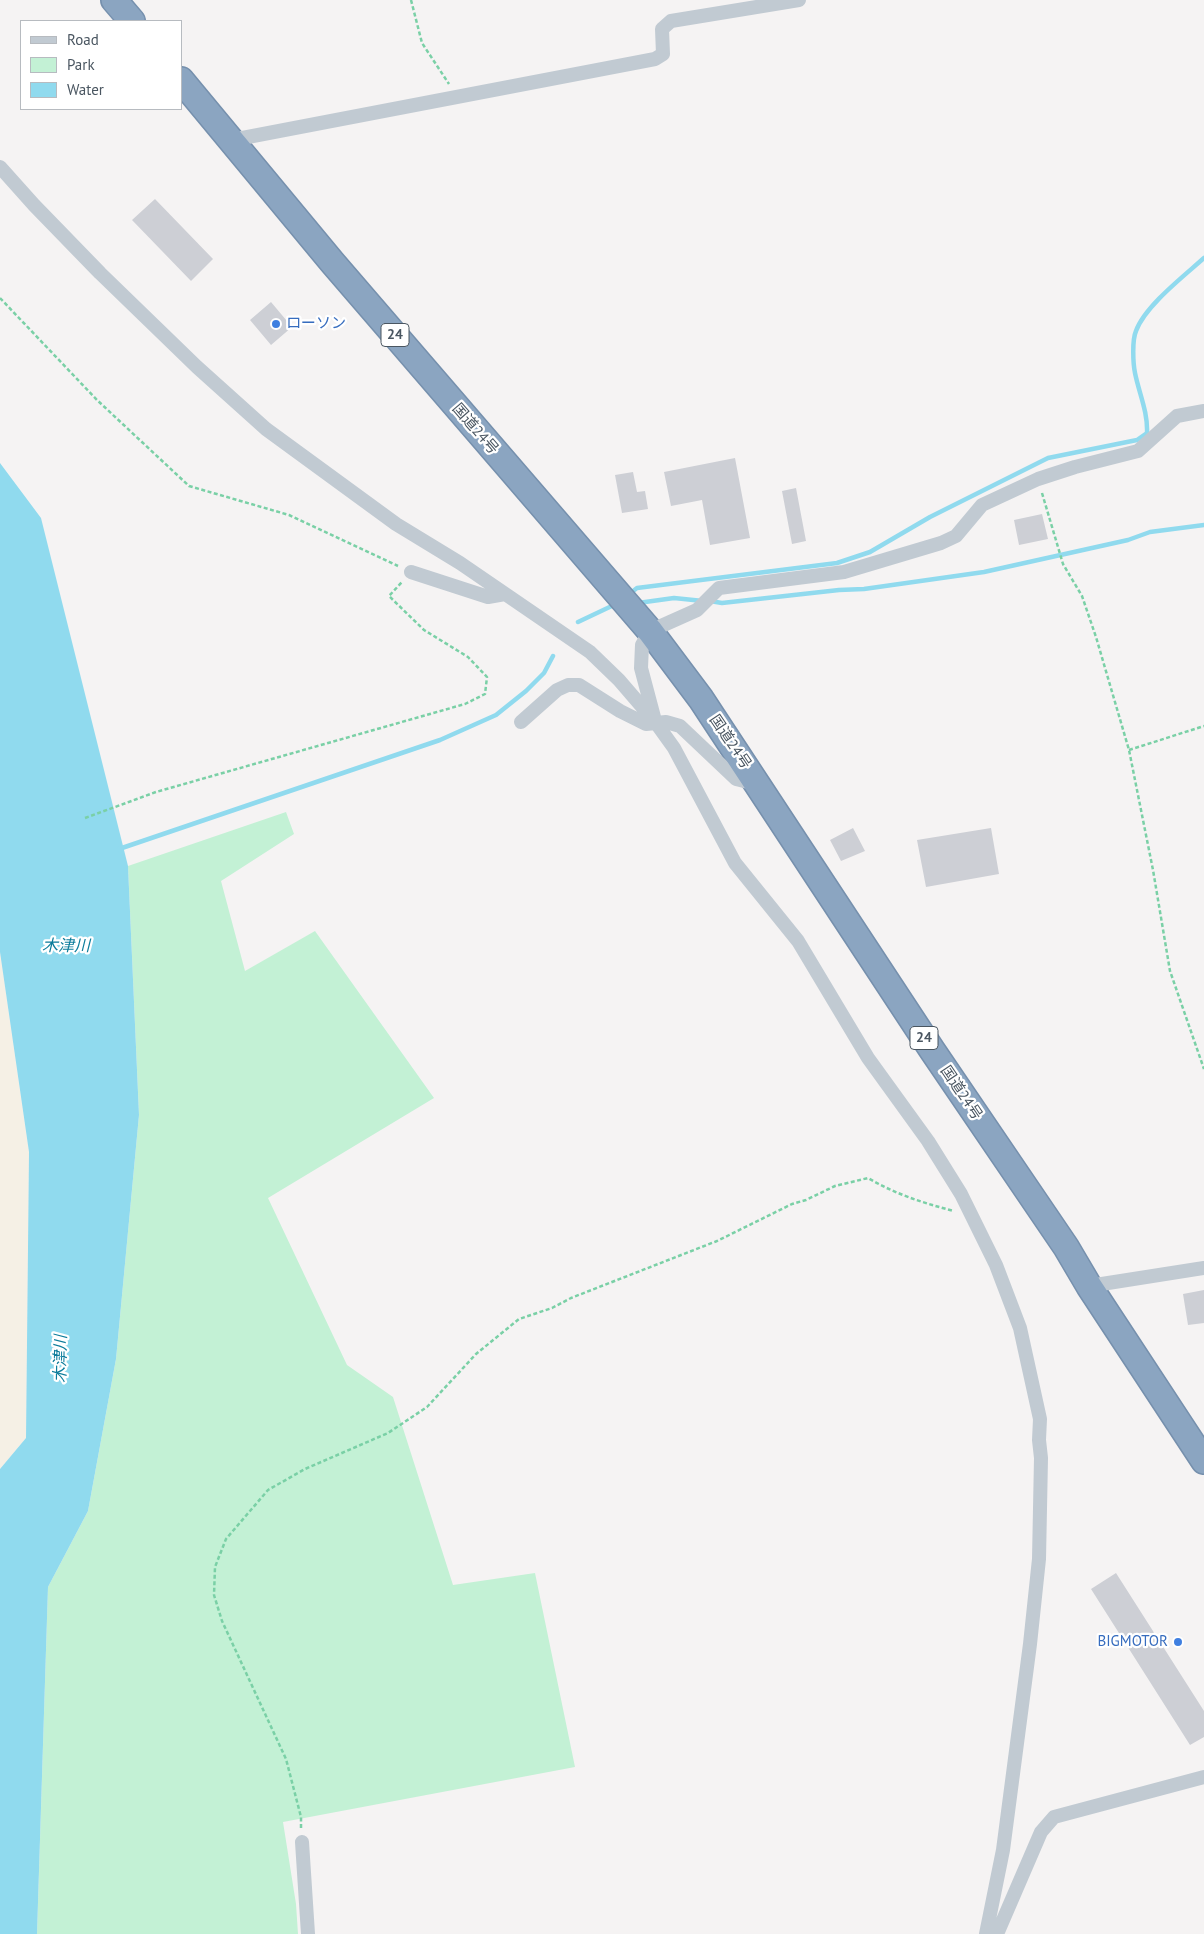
<!DOCTYPE html>
<html>
<head>
<meta charset="utf-8">
<style>
  body { margin:0 }
  #map { position:relative; width:1204px; height:1934px; overflow:hidden; background:#f5f3f3; font-family:"PT Sans",sans-serif }
  canvas { display:block }
  .legend { position:absolute; left:20px; top:20px; width:162px; height:90px; box-sizing:border-box; background:#fff; border:1px solid #b7bbc0; margin:0; padding:6px 9px; list-style:none; font-size:15px; color:#4a5661 }
  .legend li { display:flex; align-items:center; gap:10px; height:25px }
  .legend b { width:25px; border:1px solid #b7bbc0 }
</style>
</head>
<body>
<div id="map">
<canvas width="1204" height="1934"></canvas>
<ul class="legend">
<li><b style="height:6px;background:#c1cad2"></b>Road</li>
<li><b style="height:14px;background:#c3f1d5"></b>Park</li>
<li><b style="height:14px;background:#90daee"></b>Water</li>
</ul>
</div>
<script>
const ctx = document.querySelector('canvas').getContext('2d');
ctx.lineJoin = 'round';
function fill(path, color) {
  ctx.fillStyle = color;
  ctx.fill(path, 'evenodd');
}
function stroke(path, color, width, dash) {
  ctx.strokeStyle = color;
  ctx.lineWidth = width;
  ctx.lineCap = dash ? 'butt' : 'round';
  ctx.setLineDash(dash || []);
  ctx.stroke(path);
}
function label(font, color, halo, rows, align = 'center') {
  ctx.font = font + ' "PT Sans","Noto Sans JP",sans-serif';
  ctx.lineWidth = 4.5;
  ctx.setLineDash([]);
  ctx.textBaseline = 'middle';
  ctx.strokeStyle = halo;
  ctx.fillStyle = color;
  for (const [text, x, y, turn = 0] of rows) {
    ctx.save();
    ctx.translate(x, y);
    ctx.rotate((+turn || 0) * Math.PI / 180);
    ctx.textAlign = isNaN(turn) ? turn : align;
    if (halo) ctx.strokeText(text, 0, 0);
    ctx.fillText(text, 0, 0);
    ctx.restore();
  }
}
fill(new Path2D(`
  M286,812L294,834L221,881L245,971L315,931L434,1098L268,1198L347,1365L393,1397L453,1585L535,1573L575,1767L283,1822L296,1904L298,1934H37L48,1587L88,1511L116,1359L139,1115L128,866Z`), '#c3f1d5');
fill(new Path2D(`
  M0,952L29,1152L26,1438L0,1469Z`), '#f5f0e5');
fill(new Path2D(`
  M0,463L41,518L128,866L139,1115L116,1359L88,1511L48,1587L37,1934H0V1469L26,1438L29,1152L0,952Z`), '#90daee');
stroke(new Path2D(`
  M628,595L637,588L837,563L870,552L930,517L1048,458L1137,440L1147,433C1148,412 1139,393 1135,373C1133,363 1132,340 1136,331C1145,306 1184,276 1204,258
  M710,601L722,603L839,590L864,589L984,572L1128,540L1150,532L1204,525
  M638,603L674,598L703,601
  M578,622L616,604
  M119,849L440,740L496,715L526,691L544,673L553,656`), '#90daee', 4.5);
fill(new Path2D(`
  M155,199L213,259L191,281L132,220Z
  M271,302L292,327L271,345L250,320Z
  M735,458L750,538L710,545L702,500L671,506L664,472Z
  M633,472L637,492L645,491L648,509L622,513L615,475Z
  M796,488L806,541L792,544L782,491Z
  M1042,514L1048,539L1019,545L1014,520Z
  M853,828L865,851L841,861L830,840Z
  M991,828L999,874L926,887L917,840Z
  M1204,1290V1323L1188,1325L1183,1294Z
  M1116,1573L1204,1711V1737L1190,1745L1091,1589Z`), '#cdcfd5');
const highway = new Path2D(`
  M114,0L132,21
  M181,80L332,262L650,631L701,699L932,1050L1066,1247L1089,1286L1204,1461`);
stroke(highway, '#7690ad', 28);
stroke(new Path2D(`
  M411,0L422,43L449,84
  M0,298L97,400L189,486L289,515L398,566
  M1042,493L1063,564L1082,596L1096,637L1129,750L1153,870L1170,971L1204,1069
  M1129,750L1204,726
  M85,818L156,792L465,704L485,694L487,677L468,657L424,630L389,596L402,582
  M301,1828V1817L286,1759L222,1621L214,1595L215,1567L226,1539L268,1490L305,1469L388,1433L427,1407L476,1354L519,1319L552,1308L571,1298L717,1241L792,1204L806,1200L835,1186L868,1178C895,1194 923,1203 954,1211`), '#7ad0a6', 2.5, [4, 2.5]);
stroke(new Path2D(`
  M232,140L655,59L663,54L662,29L671,21L799,0
  M0,167L34,205L100,273L197,367L266,429L396,524L460,563L590,652L619,680L656,723L674,748L735,863L798,941L868,1058L928,1141L961,1194L996,1265L1020,1328L1040,1419L1039,1440L1041,1458L1039,1559L1030,1644L1003,1850L986,1934
  M411,572L488,597L505,594
  M654,717L641,668L642,645L650,631L697,610L719,588L844,572L941,543L956,536L982,505L1038,479L1075,467L1138,451L1177,416L1204,411
  M521,722L557,690L568,685H579L620,711L646,724L666,722L680,726L736,779L756,784
  M1089,1286L1204,1268
  M302,1842L308,1934
  M997,1934L1041,1832L1054,1817L1204,1777`), '#c1cad2', 14);
stroke(highway, '#8ba5c1', 25);
for (const [x, y, r, color] of [
  [276,324,5,"#3f7fe0"],
  [1178,1642,5,"#3f7fe0"]
]) {
  const dot = new Path2D();
  dot.arc(x, y, r, 0, 2 * Math.PI);
  ctx.fillStyle = color;
  ctx.fill(dot);
  stroke(dot, '#fff', 2);
}
for (const [x, y, w] of [
  [395,335,28],
  [924,1038,28]
]) {
  const box = new Path2D();
  box.roundRect(x - w / 2, y - 11.5, w, 23, 4);
  ctx.fillStyle = '#fff';
  ctx.fill(box);
  stroke(box, '#4a5661', 1);
}
label('bold 14px', '#4a5661', null, [
  ["24",395,335],
  ["24",924,1038]
]);
label('15px', '#366cbe', '#fff', [
  ["ローソン",286,324],
  ["BIGMOTOR",1168,1642,"right"]
], 'left');
label('15px', '#4a5661', '#fff', [
  ["国道24号",475,429,49],
  ["国道24号",730,742,56],
  ["国道24号",961,1093,56]
]);
label('italic 16px', '#0c7c9b', '#fff', [
  ["木津川",66,946],
  ["木津川",61,1359,-89]
]);
</script>
</body>
</html>
